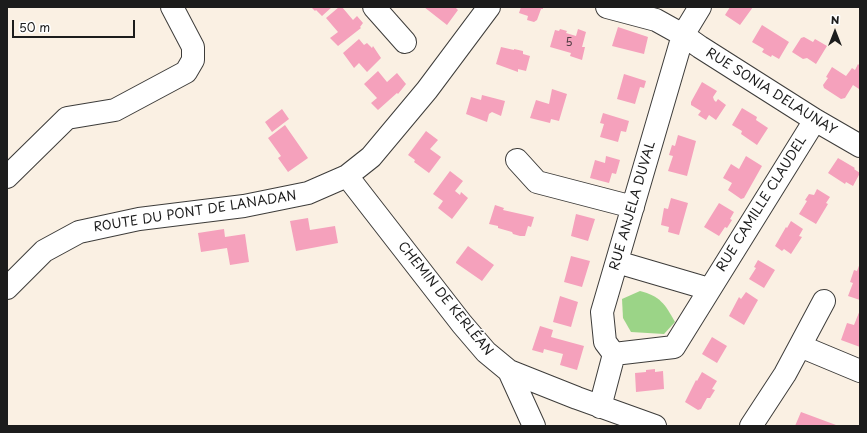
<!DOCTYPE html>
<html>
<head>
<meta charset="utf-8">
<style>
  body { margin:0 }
  #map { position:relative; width:867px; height:433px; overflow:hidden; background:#faf0e3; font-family:"Playpen Sans",sans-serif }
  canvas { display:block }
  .frame { position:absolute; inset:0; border:8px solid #1c1c1c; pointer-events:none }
  .north { position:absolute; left:815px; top:12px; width:40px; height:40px; -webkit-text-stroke:3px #fff; paint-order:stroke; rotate:0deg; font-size:11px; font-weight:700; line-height:16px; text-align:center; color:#1c1c1c }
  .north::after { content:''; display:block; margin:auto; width:14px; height:18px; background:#1c1c1c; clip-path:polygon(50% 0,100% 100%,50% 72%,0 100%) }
  .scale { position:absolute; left:12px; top:20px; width:123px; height:18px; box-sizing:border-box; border:2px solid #1c1c1c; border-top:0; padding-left:5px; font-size:12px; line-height:14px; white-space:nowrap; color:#1c1c1c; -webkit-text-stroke:3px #fff; paint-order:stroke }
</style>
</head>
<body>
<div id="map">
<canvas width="867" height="433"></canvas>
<div class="frame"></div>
<div class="north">N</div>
<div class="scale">50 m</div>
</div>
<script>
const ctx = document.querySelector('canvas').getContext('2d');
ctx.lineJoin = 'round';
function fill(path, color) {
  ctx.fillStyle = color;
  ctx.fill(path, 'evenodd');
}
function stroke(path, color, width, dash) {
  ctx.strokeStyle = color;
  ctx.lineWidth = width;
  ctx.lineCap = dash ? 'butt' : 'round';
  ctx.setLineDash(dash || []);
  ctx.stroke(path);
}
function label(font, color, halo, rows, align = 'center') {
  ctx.font = font + ' "Playpen Sans",sans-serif';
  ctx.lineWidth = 3;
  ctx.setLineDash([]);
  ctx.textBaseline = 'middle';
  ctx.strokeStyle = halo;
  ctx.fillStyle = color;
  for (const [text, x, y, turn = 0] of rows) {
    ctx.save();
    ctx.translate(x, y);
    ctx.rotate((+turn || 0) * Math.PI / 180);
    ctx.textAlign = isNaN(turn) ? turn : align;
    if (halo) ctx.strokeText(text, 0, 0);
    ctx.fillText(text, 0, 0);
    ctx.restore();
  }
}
fill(new Path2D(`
  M640,291C660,296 665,304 675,322L664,334L631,332L623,318L622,299Z`), '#9bd487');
fill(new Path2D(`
  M311,7H332L322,16L316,10L315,11Z
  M339,7H342L353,20L357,16L363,23L360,27L361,28L338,46L330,38L338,32L326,18Z
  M424,7H455L458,10L447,25Z
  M521,7H543V9H541L537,20L534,22L527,20L528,16L519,13Z
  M730,7H753L740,25L725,15Z
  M762,25L789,42L779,59L772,55L771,57L762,52L764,49L752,42Z
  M618,27L648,37L644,54L612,46Z
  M560,29L567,31L566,33L576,36L578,29L586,32L582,47H585L582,60L570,56L571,53L550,47L555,30L559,31Z
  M804,37L813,42L815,39L827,46L816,64L807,58L803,59L792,52L801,38Z
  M359,39L364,45L367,43L372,48L373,46L381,58L367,72L359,63L354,68L343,53Z
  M501,47L514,50V49L523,51V54L530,56L526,71L518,69V72L496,64Z
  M858,64L860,66V87L859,89L853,85L845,98L841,99L824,88L823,85L828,78L826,77L832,67L846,76L852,68L855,70Z
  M378,71L387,82L397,73L406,84L398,94L397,93L378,110L371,103L377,98L364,84Z
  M624,74L646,81L644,88L640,87L635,104L617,99Z
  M702,82L717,91L713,97L714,100L716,102L718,99L726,105L716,120L709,115L706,120L698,115L701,111L691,105V102Z
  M552,89L567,94L559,121L551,119L550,123L530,118L536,100L549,104Z
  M482,95L505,101L501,116L492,112L489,114L487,122L466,114L471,97L481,100Z
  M742,108L757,117L756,120L768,128L757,145L741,134L742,131L732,125Z
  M282,109L289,119L272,132L265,122Z
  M603,113L629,121L626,132L621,131L618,142L600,137L604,124L600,123Z
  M285,125L308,158L288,172L278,158L281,156L268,138Z
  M426,131L438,140L430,149L441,157L429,173L414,162L415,160L408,155Z
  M678,135L696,141L687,176L668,171L673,156L669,155L672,145L675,146Z
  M606,156L620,160L616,174L612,173L609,183L590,178L595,160L605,163Z
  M746,156L762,166L744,198L741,199L728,190L732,183L723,178L731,164L739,169Z
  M838,158L855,168L854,169L860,173L853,186L846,182L845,184L828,173Z
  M450,171L463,181L455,191L460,195L461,192L468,198L452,219L438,208L443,201L433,194Z
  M817,189L830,197L826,203L828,204L816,224L799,214L807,201L805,200L809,194L814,195Z
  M671,198L688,203L679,235L668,232L669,227L661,225L664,208L668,209Z
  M719,203L734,212L730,219L732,220L727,228L725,227L719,236L704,227Z
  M495,205L504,208L503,210L534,217L531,227L528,226L525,236H520L513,234L512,232L498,228V226L489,224Z
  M576,214L595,219L588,241L571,236Z
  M308,218L310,230L335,226L338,243L296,251L290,221Z
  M791,221L803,229L799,236L802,237L791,254L784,249L782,251L775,246L786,227L787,228Z
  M224,229L225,237L245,234L249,262L230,265L227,248L201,252L198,233Z
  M468,246L494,265L482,281L456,263V262Z
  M571,256L590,261L582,287L564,282Z
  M758,260L775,270L764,288L749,279L756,268L754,267Z
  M860,263V300L848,296L853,283L850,282L854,270L857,271Z
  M746,292L758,300L744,325L729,316L739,297L741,299Z
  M560,296L578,302L571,327L553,322Z
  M860,310V347L841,340L847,323L854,325Z
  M540,326L553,330L551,337L584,346L577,370L560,365L563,354L544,349L543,353L532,350Z
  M712,337L727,346L717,363L702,354Z
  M655,369V372L663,371L664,389L636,392L635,373L646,372V370Z
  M702,372L717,381L712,389L715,390L710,398H707L701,409L698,410L685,402L696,380L697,381Z
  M801,412L836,425V426H795Z`), '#f5a1bc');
const minor = new Path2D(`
  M374,7L405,42
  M607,7L656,20L683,35L700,47L815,120L860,146
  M517,160L537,182L633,207
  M347,176L462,324L486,352L509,371L534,426
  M7,177L67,118L115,110L186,72L193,60V47L172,7
  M617,262L709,289
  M7,288L44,251L79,232L139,219L244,206L308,193L347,176L371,157L427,90L489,7
  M800,346L824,301
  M614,354L605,342L602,312L683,35L700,7
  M614,354L674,347L815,120
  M509,371L577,398L655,426
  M600,407L614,354
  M751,426L785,374L800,346L860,371`);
stroke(minor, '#3d3c3a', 24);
stroke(minor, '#fff', 22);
label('11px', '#523d44', null, [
  ["5",569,43]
]);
label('13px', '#1c1c1c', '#fff', [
  ["RUE SONIA DELAUNAY",771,92,32],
  ["RUE CAMILLE CLAUDEL",762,204,-58],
  ["RUE ANJELA DUVAL",633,206,-74],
  ["ROUTE DU PONT DE LANADAN",195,212,-9],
  ["CHEMIN DE KERLÉAN",445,299,51]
]);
</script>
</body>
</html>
